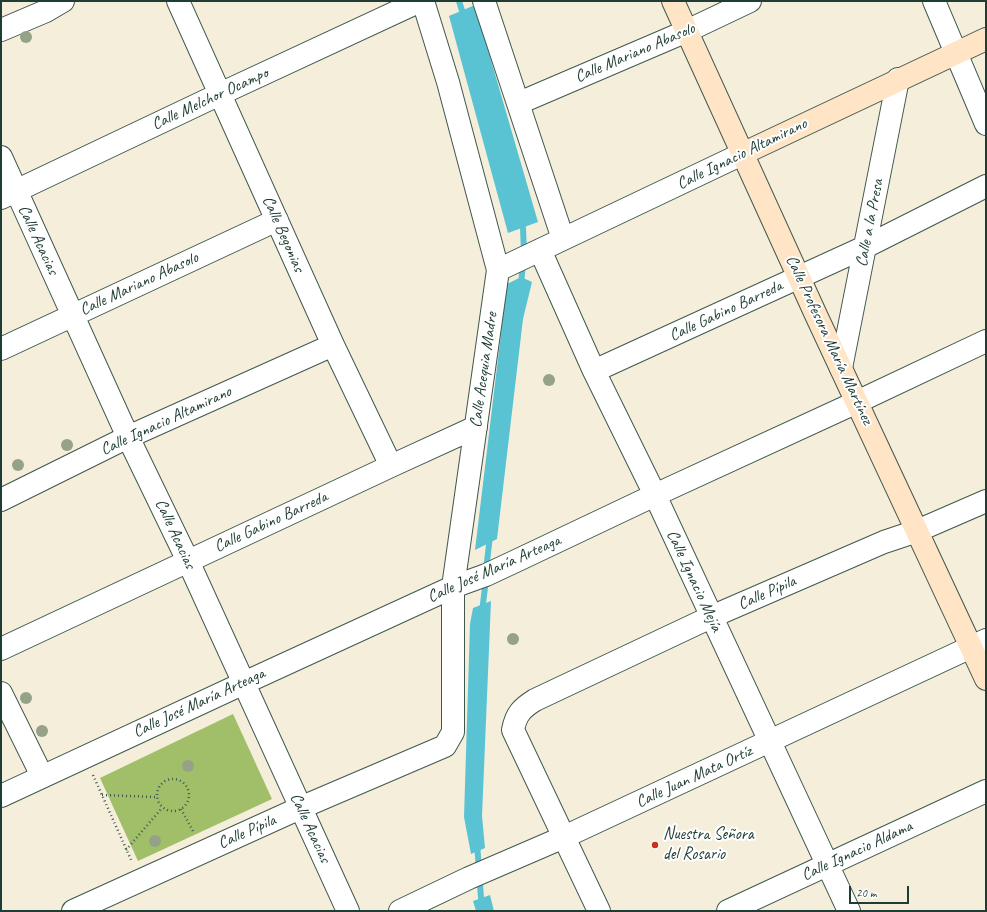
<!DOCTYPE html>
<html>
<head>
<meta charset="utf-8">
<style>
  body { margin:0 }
  #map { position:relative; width:987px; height:912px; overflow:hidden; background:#f5eedb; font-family:Caveat,sans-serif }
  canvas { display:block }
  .frame { position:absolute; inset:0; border:2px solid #1f3d34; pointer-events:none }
  .scale { position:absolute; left:849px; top:886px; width:60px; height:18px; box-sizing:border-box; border:2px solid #1f3d34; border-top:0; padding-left:5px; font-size:12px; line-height:14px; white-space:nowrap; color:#1f3d34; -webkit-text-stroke:3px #fff; paint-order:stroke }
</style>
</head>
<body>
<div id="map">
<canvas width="987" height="912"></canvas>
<div class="frame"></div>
<div class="scale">20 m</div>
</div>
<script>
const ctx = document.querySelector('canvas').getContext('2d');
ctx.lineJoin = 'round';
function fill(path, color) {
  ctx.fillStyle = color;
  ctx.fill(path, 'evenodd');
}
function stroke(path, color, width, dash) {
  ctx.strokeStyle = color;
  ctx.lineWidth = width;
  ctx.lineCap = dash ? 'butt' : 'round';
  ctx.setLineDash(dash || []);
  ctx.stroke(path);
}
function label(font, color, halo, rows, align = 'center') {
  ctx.font = font + ' Caveat,sans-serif';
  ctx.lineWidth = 4;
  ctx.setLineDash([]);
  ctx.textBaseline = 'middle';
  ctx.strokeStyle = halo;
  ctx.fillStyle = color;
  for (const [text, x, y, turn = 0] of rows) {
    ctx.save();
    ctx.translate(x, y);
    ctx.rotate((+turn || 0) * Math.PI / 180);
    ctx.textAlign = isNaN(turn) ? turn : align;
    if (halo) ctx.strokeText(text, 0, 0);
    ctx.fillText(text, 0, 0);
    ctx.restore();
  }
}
fill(new Path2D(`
  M233,714L272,799L138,861L100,778Z`), '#a0bf68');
fill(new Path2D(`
  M475,5L538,222L508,233L449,16Z
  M521,277L532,282L523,319L497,539L475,550L507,284Z
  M491,601L482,816L485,848L471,854L464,817L470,624L473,608Z
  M490,895L494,911H476L473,901Z`), '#59c3d4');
stroke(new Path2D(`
  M459,1L464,17
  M521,220L523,228L524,253
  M521,284L523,264
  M486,570L490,536
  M482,612L486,579
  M477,843L481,898L484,911`), '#59c3d4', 6);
const street = new Path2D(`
  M178,1L333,345L391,466
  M484,1L563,239
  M934,1L986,124
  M1,30L46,11L63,1
  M519,103L687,31L750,1
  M1,157L128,437L188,561L348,911
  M1,198L220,94L420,1
  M540,250L594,371L655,495L849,911
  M498,270L742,154
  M1,349L277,220
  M841,368L898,79
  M594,371L865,247L986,186
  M1,500L128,437L333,345
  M1,649L391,466L476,427
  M1,693L42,776
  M1,796L244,683L453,587L486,575L518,560L655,495L857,402L986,341
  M73,911L300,808L445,746L453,732V587L498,270L448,82L423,1
  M400,911L469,878L564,837L986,640
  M599,911L513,730C516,714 522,708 535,700L711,617L884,542L917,531L986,501
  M728,911L986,791`);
const secondary = new Path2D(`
  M673,1L816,315L986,679
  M742,154L986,39`);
stroke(street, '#3f584d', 24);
stroke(secondary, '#3f584d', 24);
stroke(new Path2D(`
  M93,775L132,862
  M157 795a16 16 0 1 1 32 0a16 16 0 1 1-32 0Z
  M102,795L156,797
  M181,809L194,833
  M126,850L162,808`), '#3f584d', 2.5, [1, 3]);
stroke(street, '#fff', 22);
stroke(secondary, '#ffe4c6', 22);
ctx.fillStyle = '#95a288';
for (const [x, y] of [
  [26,37],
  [549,380],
  [67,445],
  [18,465],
  [513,639],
  [26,698],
  [42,731],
  [188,766],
  [155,841]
]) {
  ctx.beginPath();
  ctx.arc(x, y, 6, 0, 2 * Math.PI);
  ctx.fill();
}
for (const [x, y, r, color] of [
  [655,845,4,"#c8321e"]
]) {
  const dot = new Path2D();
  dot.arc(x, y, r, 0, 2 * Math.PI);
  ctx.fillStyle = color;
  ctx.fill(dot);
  stroke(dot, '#fff', 1.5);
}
label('17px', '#1f3d34', '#fff', [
  ["Calle Mariano Abasolo",635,53,-23],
  ["Calle Melchor Ocampo",210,99,-25],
  ["Calle Ignacio Altamirano",742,154,-26],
  ["Calle a la Presa",870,223,-79],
  ["Calle Begonias",283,234,66],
  ["Calle Acacias",38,240,65],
  ["Calle Mariano Abasolo",139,284,-25],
  ["Calle Gabino Barreda",726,311,-25],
  ["Calle Profesora María Martínez",829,340,65],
  ["Calle Acequia Madre",484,370,-82],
  ["Calle Ignacio Altamirano",166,421,-25],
  ["Calle Gabino Barreda",271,522,-25],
  ["Calle Acacias",175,534,65],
  ["Calle José María Arteaga",494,569,-24],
  ["Calle Ignacio Mejía",694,581,65],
  ["Calle Pípila",767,593,-24],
  ["Calle José María Arteaga",199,703,-25],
  ["Calle Juan Mata Ortíz",694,777,-25],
  ["Calle Acacias",310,828,65],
  ["Calle Pípila",247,832,-24],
  ["Calle Ignacio Aldama",857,851,-25]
]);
label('17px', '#1f3d34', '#fff', [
  ["Nuestra Señora",663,835],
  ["del Rosario",663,855]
], 'left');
</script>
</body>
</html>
